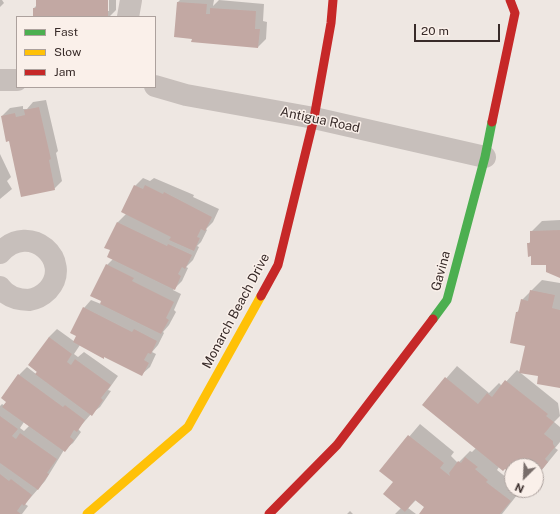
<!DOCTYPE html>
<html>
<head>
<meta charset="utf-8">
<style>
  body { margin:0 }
  #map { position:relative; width:560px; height:514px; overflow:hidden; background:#eee7e2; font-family:"Public Sans",sans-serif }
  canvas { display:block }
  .legend { position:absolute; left:16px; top:16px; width:140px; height:72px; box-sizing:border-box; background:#faf0ea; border:1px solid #aca19d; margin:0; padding:5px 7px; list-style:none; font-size:12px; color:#382b29 }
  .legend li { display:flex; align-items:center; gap:8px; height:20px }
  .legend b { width:20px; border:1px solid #aca19d }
  .north { position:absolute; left:504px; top:458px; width:40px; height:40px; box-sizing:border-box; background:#faf0ea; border:1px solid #aca19d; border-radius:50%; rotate:204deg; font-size:11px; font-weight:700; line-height:16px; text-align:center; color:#382b29 }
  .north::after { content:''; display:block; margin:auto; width:14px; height:18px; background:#786d6a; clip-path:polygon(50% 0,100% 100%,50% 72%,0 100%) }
  .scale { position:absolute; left:414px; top:24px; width:86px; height:18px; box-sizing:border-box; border:2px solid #382b29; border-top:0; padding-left:5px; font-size:12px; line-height:14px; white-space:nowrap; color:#382b29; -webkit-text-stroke:3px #faf0ea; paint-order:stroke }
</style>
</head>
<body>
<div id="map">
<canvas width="560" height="514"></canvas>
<ul class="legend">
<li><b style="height:5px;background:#4caf50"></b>Fast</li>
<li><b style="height:5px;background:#ffc107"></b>Slow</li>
<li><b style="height:5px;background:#c62828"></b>Jam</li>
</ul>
<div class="north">N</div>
<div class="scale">20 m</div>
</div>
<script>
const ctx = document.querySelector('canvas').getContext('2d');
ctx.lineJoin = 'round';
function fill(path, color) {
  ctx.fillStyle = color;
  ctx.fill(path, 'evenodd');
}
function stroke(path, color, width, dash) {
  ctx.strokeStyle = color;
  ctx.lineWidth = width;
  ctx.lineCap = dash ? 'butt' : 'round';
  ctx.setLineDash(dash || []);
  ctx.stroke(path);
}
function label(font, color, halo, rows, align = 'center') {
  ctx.font = font + ' "Public Sans",sans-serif';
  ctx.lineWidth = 3;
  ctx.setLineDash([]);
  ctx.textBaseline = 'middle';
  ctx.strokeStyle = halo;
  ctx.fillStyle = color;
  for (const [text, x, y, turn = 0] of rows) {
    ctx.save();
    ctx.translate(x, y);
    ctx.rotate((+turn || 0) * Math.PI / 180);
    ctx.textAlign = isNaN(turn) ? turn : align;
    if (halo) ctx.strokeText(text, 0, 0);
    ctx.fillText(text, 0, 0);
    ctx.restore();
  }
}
fill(new Path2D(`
  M0,0H2L4,3L0,7Z
  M37,0H107V11H109V0H116V10L109,17H34V8L37,5Z
  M180,0H214L213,6L219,0L264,4L263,21L267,22L266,39L258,47L193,38L178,2Z
  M46,100L58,151L56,153L62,181L54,189L10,140L2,116L10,108L23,106V109H27L33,102Z
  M0,154L11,177L7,181L12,189L0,199Z
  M143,178L150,181L154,178L194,195L193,197L219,209L213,222L206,229L207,230L201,242L197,246L199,247L193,260L186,267L188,268L182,281L173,290L181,294L174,310L176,312L169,325L163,332L164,333L158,345L152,352L156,354L150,367L142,374L80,345L74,354L78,357L84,352L118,376L108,390L111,391L100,407L91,414L78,429L81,432L73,443L64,450L45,481L25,504L28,506L22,514H0V406L2,404L5,406L19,375L27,367L36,374L49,337L57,329L75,342L84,308L91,300L101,304L103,301L107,265L113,259L111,250L106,247L118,222L127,213L135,186ZM24,422L29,426L24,431L20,428Z
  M560,220V277L546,264L532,255L528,244L531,241V232L542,221Z
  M542,280L560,283V387L539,376L526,346L517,312L520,309L522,300Z
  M457,366L489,393L499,383L502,386L517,370L558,403L560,416L554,422L560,427V442L555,448L558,450L536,477V466H512V473L506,468L499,467L497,470L512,482V490H521L502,514H420L426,507L416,500L408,508L416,514H395L401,508L395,482L380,471L420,424L454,452L451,456L458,463L470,451L472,452L476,448L423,405Z
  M350,511L353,514H347Z`), '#0003');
fill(new Path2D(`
  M36,0H108V17H33V8H36Z
  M177,2L207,4L206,14H210V8L256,11L255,29H260L258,48L191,42L192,39L174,37Z
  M39,107L51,159L49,160L55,190L21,197L9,141L6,142L1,116L15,113L16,117L25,115L24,110Z
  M134,185L143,189L145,185L163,194L164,192L212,217L205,231L201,229L197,237L200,238L194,251L169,240L171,237L121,212Z
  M117,222L167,246L168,244L192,255L185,269L182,267L178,274L181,276L175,290L107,257L110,250L104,248Z
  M560,230V278L546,272V265H531V256L528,257L527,243H530V231Z
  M106,264L134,278L132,281L174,302L166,318L169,320L161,334L100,304L101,301L90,296Z
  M530,290L555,295L552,308L560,310V388L537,384L538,376L519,373L525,346L510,343L516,312H518L521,299L528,301Z
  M83,307L132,332L134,329L157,341L151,354L148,353L144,360L149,363L142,376L104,357V359L73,342L76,336L70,333Z
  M49,337L72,354L67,362L71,365L75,359L111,385L101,398L103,400L92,416L35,374L37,372L28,365Z
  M18,374L63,407L65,405L85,420L77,432L74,430L70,437L74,440L65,452L2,407L6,402L1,398Z
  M445,377L478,404L487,393L492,397L505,380L548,414L546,416L554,422L544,434L553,441V444L555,447L545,459L548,462L536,477V466H512V474L505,469L503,471L422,405Z
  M0,416L18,429L12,436L16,439L20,433L57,459L47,473L49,474L38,490L0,463Z
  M408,435L444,463L440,468L450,476L449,473L458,461L461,463L465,457L478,467L475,469L488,480L486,482L511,501L500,514H419L424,507L415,500L405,512L383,494L393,482L379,471Z
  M0,474L9,481L11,479L32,495L24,506L22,504L17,511L21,514H0Z`), '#c2a8a3');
stroke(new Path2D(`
  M128,17L131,0
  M0,80H17
  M155,86L186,95L314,118L485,157
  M0,253C30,220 74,261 48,290C43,295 36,299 29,300C17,300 7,297 0,287`), '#c7bfbb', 22);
stroke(new Path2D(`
  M433,319L447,300L485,157L492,122`), '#4caf50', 9);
stroke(new Path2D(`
  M87,514L188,427L261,296`), '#ffc107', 9);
stroke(new Path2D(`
  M492,122L515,13L510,0
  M261,296L278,265L314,118L331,23L333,0
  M269,514L337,445L433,319`), '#c62828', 9);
label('13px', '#382b29', '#faf0ea', [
  ["Antigua Road",320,120,12],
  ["Gavina",441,271,-75],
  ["Monarch Beach Drive",236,311,-62]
]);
</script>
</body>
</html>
